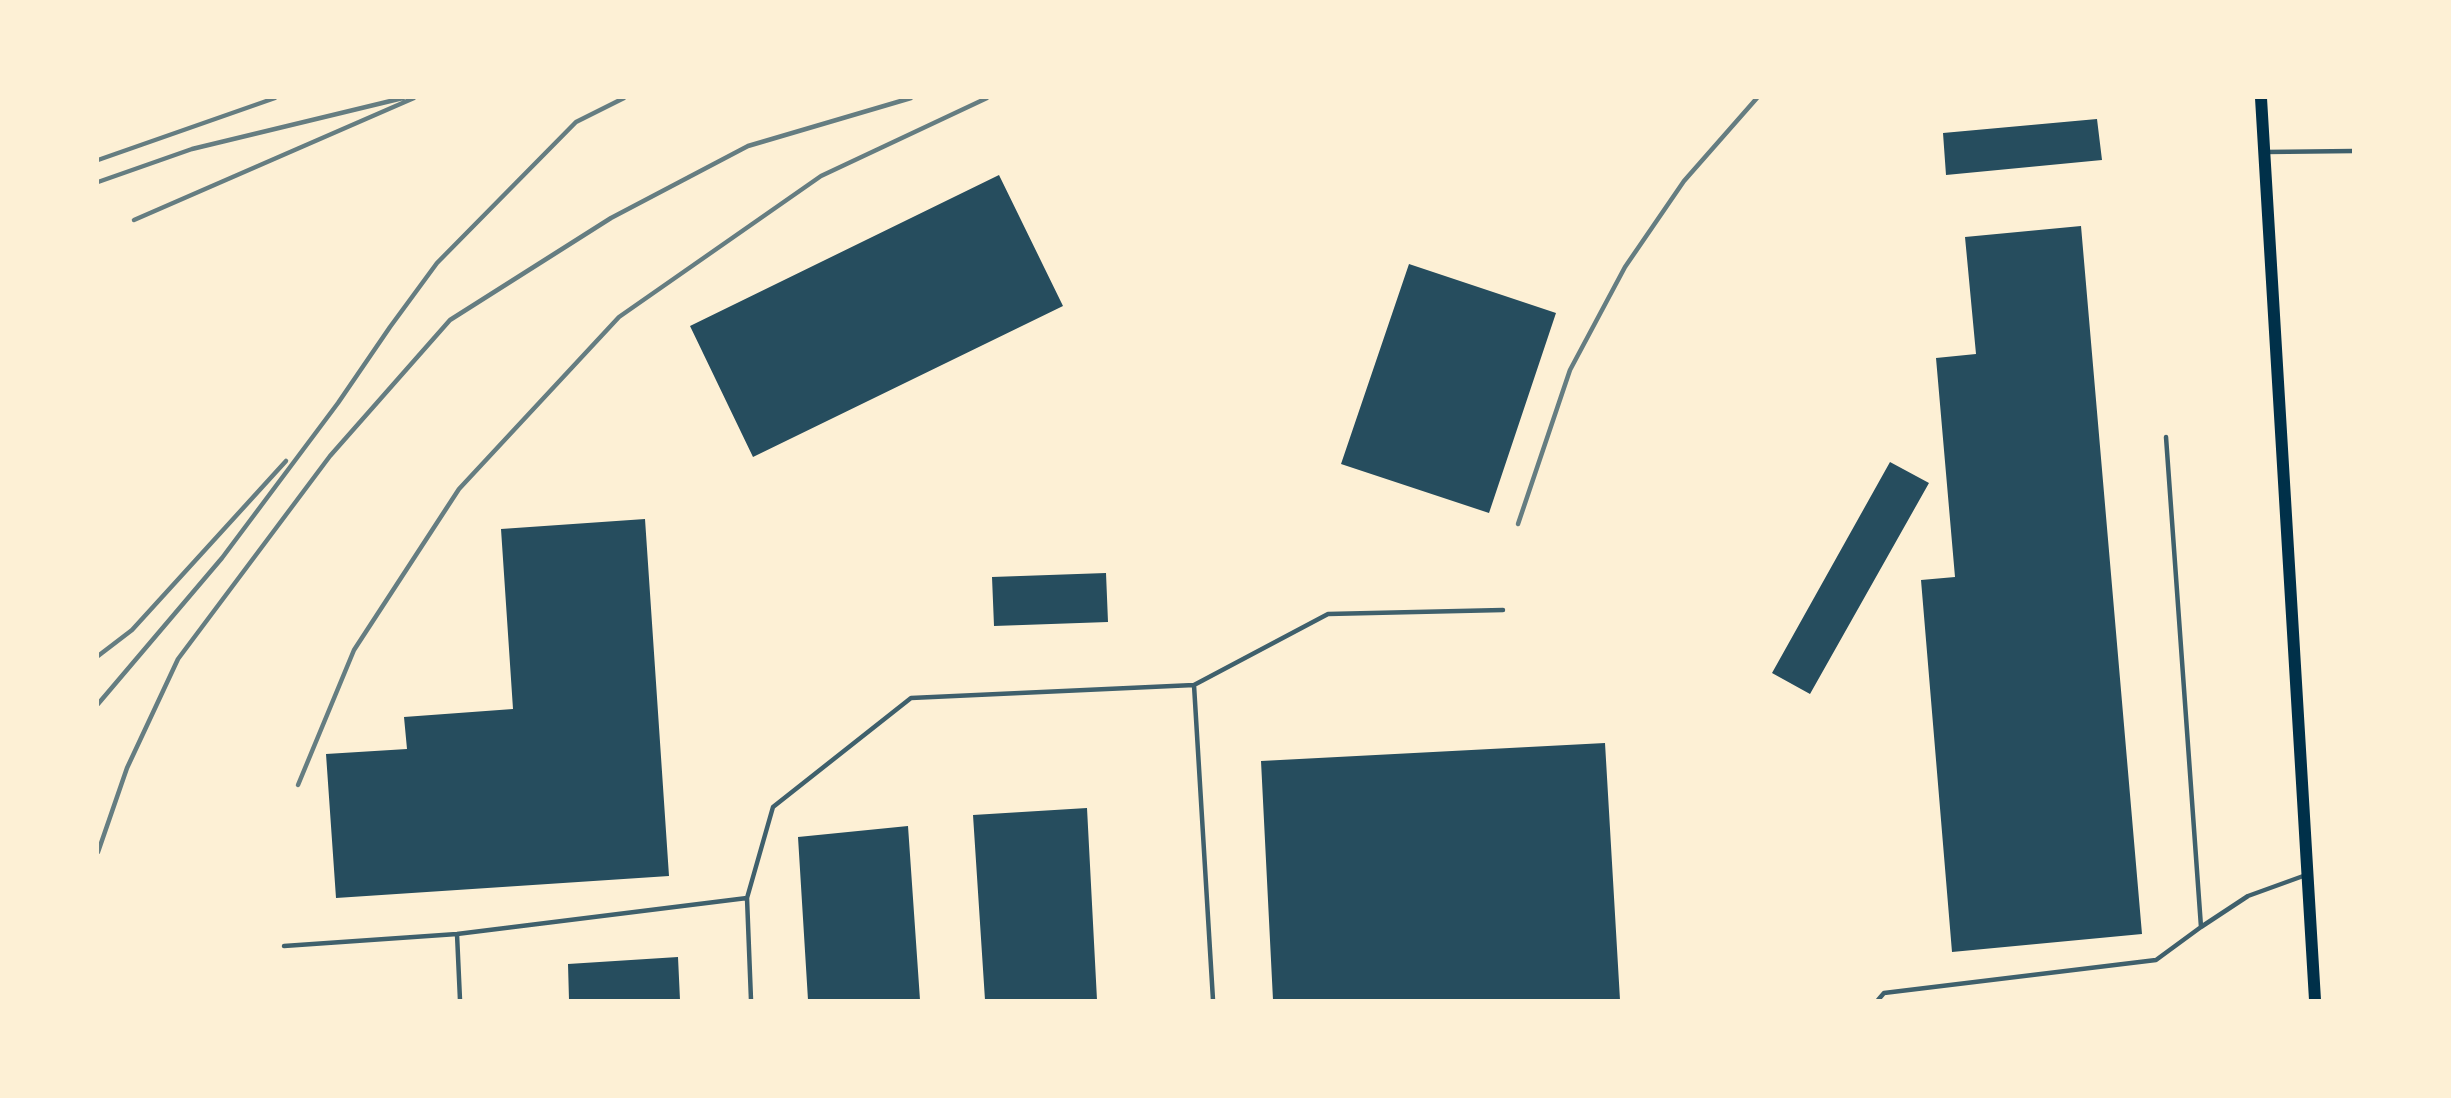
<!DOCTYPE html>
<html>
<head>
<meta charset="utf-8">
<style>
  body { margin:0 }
  #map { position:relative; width:2451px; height:1098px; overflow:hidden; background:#fdf0d5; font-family:Ubuntu,sans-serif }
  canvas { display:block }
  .frame { position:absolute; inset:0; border:99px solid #fdf0d5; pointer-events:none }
</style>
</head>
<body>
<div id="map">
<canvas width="2451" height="1098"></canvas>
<div class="frame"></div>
</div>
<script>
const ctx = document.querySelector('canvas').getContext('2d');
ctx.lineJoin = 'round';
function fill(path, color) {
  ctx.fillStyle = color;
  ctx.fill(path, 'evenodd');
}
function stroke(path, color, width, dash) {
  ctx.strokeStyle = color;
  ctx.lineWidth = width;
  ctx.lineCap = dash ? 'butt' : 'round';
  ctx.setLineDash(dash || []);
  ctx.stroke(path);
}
fill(new Path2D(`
  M2097,119L2102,160L1946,175L1943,133Z
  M999,175L1063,306L753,457L690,326Z
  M2081,226L2142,934L1952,952L1921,580L1955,577L1936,358L1976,354L1965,237Z
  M1409,264L1556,313L1489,513L1341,464Z
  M1890,462L1929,483L1810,694L1772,673Z
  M645,519L669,876L336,898L326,754L407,749L404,717L513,709L501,529Z
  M1106,573L1108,622L994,626L992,577Z
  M1605,743L1620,1000H1273L1261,761Z
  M1087,808L1097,1000H985L973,815Z
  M908,826L920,1000H808L798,837Z
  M678,957L680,1000H569L568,964Z`), '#264d5e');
stroke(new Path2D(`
  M2266,152L2354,151
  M1194,685L1213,1000
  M2201,927L2248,896L2306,875
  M457,934L460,1000
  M284,946L457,934L747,898
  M751,1000L747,898L773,807L911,698L1194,685L1328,614L1503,610
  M1878,1000L1884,993L2156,960L2201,927L2166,437`), '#3f606c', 4.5);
stroke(new Path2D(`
  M2261,98L2315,1000`), '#003049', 12);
stroke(new Path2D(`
  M98,160L275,98
  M98,182L192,149L403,98
  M134,220L414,98
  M1518,524L1570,370L1625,267L1684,181L1757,98
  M98,656L132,630L286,461
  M98,704L222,558L338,403L390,327L437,263L576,122L624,98
  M298,785L354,650L459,489L619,317L821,176L987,98
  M98,852L127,768L178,659L330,456L450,320L611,218L748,146L911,98`), '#657d81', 4.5);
</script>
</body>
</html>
